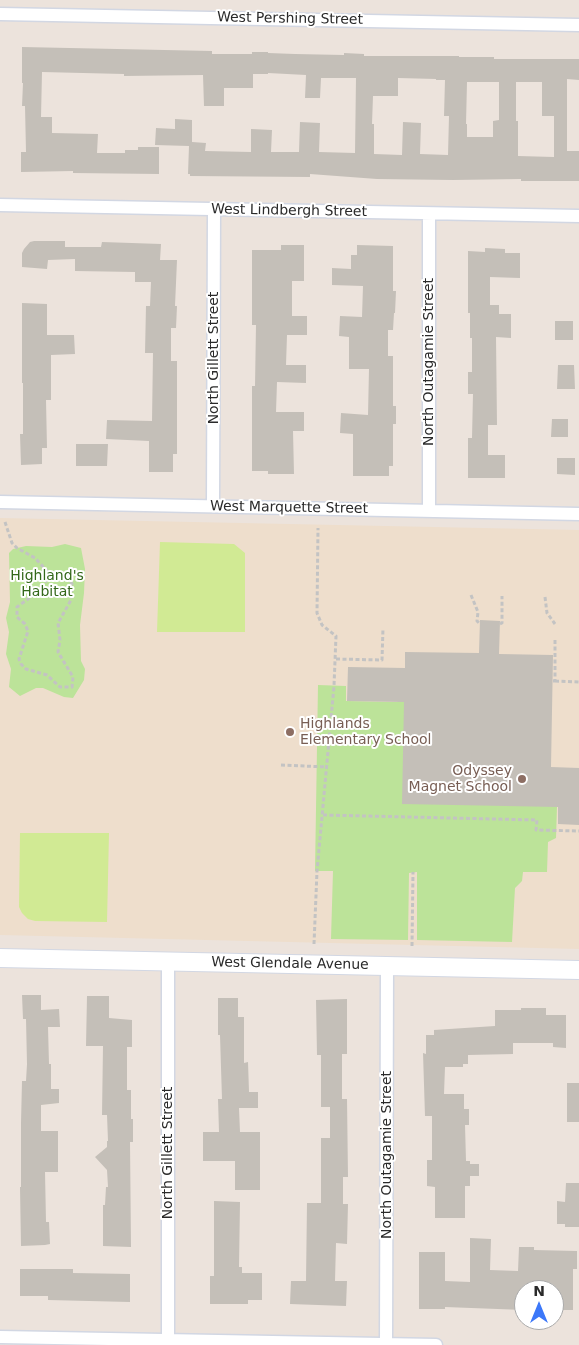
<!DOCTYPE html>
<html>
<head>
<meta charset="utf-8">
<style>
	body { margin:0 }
	#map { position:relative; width:579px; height:1345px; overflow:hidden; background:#ece3dc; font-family:"DejaVu Sans",sans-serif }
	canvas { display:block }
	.north { position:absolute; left:514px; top:1280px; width:50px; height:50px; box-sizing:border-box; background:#fff; border:1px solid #aaa; border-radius:50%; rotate:0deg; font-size:14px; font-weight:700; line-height:20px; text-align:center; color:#2a2a2a }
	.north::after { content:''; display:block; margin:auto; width:18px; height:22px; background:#3c78f9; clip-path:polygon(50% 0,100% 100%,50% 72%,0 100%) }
</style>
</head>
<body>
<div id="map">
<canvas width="579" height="1345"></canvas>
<div class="north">N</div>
</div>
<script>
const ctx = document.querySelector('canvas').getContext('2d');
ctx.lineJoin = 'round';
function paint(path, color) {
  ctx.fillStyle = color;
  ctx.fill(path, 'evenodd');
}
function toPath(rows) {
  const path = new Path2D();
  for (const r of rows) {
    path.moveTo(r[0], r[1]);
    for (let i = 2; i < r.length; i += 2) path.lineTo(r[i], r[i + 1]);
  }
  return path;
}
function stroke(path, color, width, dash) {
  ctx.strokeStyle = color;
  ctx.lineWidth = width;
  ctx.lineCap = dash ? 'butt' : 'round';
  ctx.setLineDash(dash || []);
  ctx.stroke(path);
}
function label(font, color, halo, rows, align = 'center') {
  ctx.font = font + ' "DejaVu Sans",sans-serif';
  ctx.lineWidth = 4;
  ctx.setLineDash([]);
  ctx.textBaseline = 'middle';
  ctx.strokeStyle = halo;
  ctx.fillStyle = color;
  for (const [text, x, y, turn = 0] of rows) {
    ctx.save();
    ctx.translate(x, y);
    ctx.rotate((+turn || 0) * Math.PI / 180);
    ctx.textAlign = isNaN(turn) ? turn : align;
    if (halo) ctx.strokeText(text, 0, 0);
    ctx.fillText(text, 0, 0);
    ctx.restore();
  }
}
paint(toPath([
	[0,518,579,530,579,949,0,935]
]), '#eedecc');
paint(toPath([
	[65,544,81,548,85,569,84,593,80,625,81,661,85,669,84,680,73,698,64,697,43,688,36,688,20,696,9,687,11,669,6,654,9,632,6,618,10,602,9,553,13,549,26,546,52,547],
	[318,685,346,686,346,701,397,702,404,697,557,807,556,838,548,842,547,872,523,872,522,881,515,888,512,942,417,940,417,872,409,873,408,940,331,939,333,871,315,871]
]), '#bce399');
paint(toPath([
	[160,542,234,544,245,553,245,632,157,632],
	[20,833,109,833,107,922,35,921,28,919,22,913,19,907]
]), '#d1ea94');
paint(toPath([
	[22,47,212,51,212,54,252,54,252,52,268,52,268,53,295,54,344,55,344,53,364,54,364,56,459,56,459,57,494,57,494,59,579,59,579,80,567,79,567,151,579,151,579,181,521,181,521,179,453,180,377,179,310,174,310,177,190,176,190,174,188,174,189,146,155,145,156,128,175,129,175,119,192,120,192,142,206,143,205,151,251,152,251,129,272,130,271,152,299,152,300,122,320,123,319,152,355,153,356,78,321,78,320,98,305,98,306,75,268,73,268,74,253,74,253,88,224,88,224,106,204,106,203,75,124,76,124,74,42,72,41,117,52,117,52,133,98,134,97,153,125,153,125,150,138,150,138,147,159,147,159,174,73,173,73,171,21,172,21,152,26,152,25,106,22,106,23,83,22,83],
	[398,78,436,79,436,80,445,80,444,116,449,116,448,155,420,154,421,123,403,122,402,155,374,154,374,124,372,124,373,96,398,96],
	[467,82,499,82,499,120,493,121,493,137,467,137,467,124,466,124],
	[516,82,542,82,542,116,554,116,554,157,518,156,518,121,516,121],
	[34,241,65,241,65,247,101,247,102,242,161,244,160,260,177,260,175,306,177,306,176,328,171,328,171,361,177,361,177,454,173,454,173,472,149,472,149,441,106,439,107,420,152,421,153,353,145,353,146,306,150,306,151,282,135,282,135,272,75,271,75,259,48,260,47,269,22,267,22,253,24,249,30,242],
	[281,245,304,245,304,281,292,281,292,316,307,316,307,335,287,335,286,365,306,365,306,383,277,382,276,412,304,412,304,431,293,431,294,474,268,474,268,471,252,471,252,386,255,386,256,325,252,325,252,250,281,250],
	[357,245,393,246,393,291,396,291,395,313,394,313,393,330,388,330,388,356,393,356,393,406,396,406,396,424,393,424,393,466,389,466,389,476,353,476,353,434,340,433,341,413,368,415,369,369,349,369,349,337,339,336,340,316,362,317,363,286,332,285,332,268,351,269,351,255,357,255],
	[485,248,505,249,505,253,520,253,520,278,490,277,490,305,499,305,499,314,511,314,511,338,496,337,497,425,488,425,488,455,505,455,505,478,468,478,468,438,472,438,473,394,468,394,468,372,472,372,472,338,470,338,470,313,468,313,468,251,485,252],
	[22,303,47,304,47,335,74,335,75,354,51,355,51,400,46,400,47,448,42,448,42,464,21,465,20,434,23,434,23,383,22,383],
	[555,321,573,321,573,340,555,340],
	[558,365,574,365,575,389,557,389],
	[552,419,568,419,568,437,551,437],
	[76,444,108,444,107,466,76,466],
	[557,458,575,458,575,475,557,474],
	[480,620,500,621,499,654,553,655,551,767,579,768,579,825,558,824,558,807,402,804,404,702,347,701,348,667,405,668,405,652,479,653],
	[22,995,41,995,41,1010,59,1009,60,1027,48,1027,49,1064,51,1064,51,1089,59,1089,59,1103,41,1105,41,1131,58,1131,58,1172,45,1172,46,1222,49,1222,50,1244,45,1245,21,1246,20,1187,21,1187,21,1123,22,1081,26,1081,27,1064,26,1019,23,1019],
	[87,996,109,996,109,1018,132,1020,132,1047,127,1047,127,1090,131,1090,131,1119,133,1119,133,1142,130,1142,131,1247,103,1246,103,1205,105,1205,106,1187,108,1187,107,1170,95,1157,107,1147,107,1141,108,1141,107,1115,102,1115,103,1046,86,1046],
	[218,998,238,998,238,1017,244,1017,244,1063,248,1062,249,1092,258,1092,258,1108,239,1108,240,1132,260,1132,260,1190,235,1190,235,1161,203,1161,203,1132,219,1132,218,1099,222,1099,220,1035,218,1035],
	[347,999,347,1054,342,1054,342,1099,347,1099,348,1177,343,1177,343,1204,348,1204,347,1244,336,1243,335,1281,347,1281,346,1306,290,1304,291,1281,306,1281,307,1203,321,1203,321,1138,330,1138,330,1107,321,1107,321,1055,317,1055,316,1000],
	[521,1008,546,1008,546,1015,566,1015,566,1048,553,1047,553,1043,513,1043,513,1054,468,1055,468,1064,463,1064,463,1067,445,1067,444,1094,464,1094,464,1109,469,1109,469,1125,465,1125,466,1161,470,1161,470,1164,479,1164,479,1176,470,1176,470,1186,465,1186,465,1218,435,1218,435,1187,427,1186,427,1160,432,1160,432,1116,425,1116,423,1053,426,1054,426,1035,434,1035,434,1030,495,1026,495,1010,521,1010],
	[567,1083,579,1083,579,1122,567,1122],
	[566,1183,579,1183,579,1227,565,1227,565,1224,557,1224,557,1201,565,1202],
	[214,1201,240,1202,239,1267,242,1267,242,1273,262,1273,262,1300,248,1300,248,1304,210,1304,210,1276,214,1276],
	[470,1238,491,1239,490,1270,518,1271,519,1247,534,1247,534,1250,577,1251,577,1269,573,1269,573,1310,554,1310,554,1290,524,1290,524,1310,445,1307,445,1309,419,1309,419,1252,445,1252,445,1281,470,1282],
	[20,1269,73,1269,73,1273,130,1274,130,1302,48,1300,48,1296,20,1296]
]), '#c4bfb8');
const street = toPath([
	[0,14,579,25],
	[0,205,579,216],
	[0,502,579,514],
	[213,506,214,209],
	[429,511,429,214],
	[168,961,168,1345],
	[0,1337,436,1345],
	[386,1345,387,965]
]);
const secondary = toPath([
	[0,958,579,970]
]);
stroke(street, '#d2d7e3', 15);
stroke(secondary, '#d2d7e3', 20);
stroke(toPath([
	[5,522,12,543,17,548,35,558,49,573],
	[49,573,61,573,67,575,72,584,71,600,58,623,60,640,58,652,73,677,72,687,60,687,47,675,26,669,21,664,19,659,28,631,25,624,17,617,17,607,39,591,46,581,49,573],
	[471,595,478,612,477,621,480,624],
	[545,597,547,613,555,624],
	[500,624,502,623,502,596],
	[336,659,382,660,383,628],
	[553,681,555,681,555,640],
	[555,681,579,682],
	[281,765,327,767],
	[323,815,537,820,536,830,579,831],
	[314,944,317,871,334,686,336,636,322,625,317,613,318,528],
	[412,946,413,872]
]), '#c3c3c3', 3, [4, 2.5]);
stroke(street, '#fff', 12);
stroke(secondary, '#fff', 18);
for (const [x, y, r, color] of [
	[290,732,5,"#8d6e63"],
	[522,779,5,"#8d6e63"]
]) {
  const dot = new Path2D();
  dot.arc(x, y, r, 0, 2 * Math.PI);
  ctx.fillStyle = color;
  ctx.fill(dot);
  stroke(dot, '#fff', 2);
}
label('14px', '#2a2a2a', '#fff', [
	["West Pershing Street",290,19,1],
	["West Lindbergh Street",289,211,1],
	["North Gillett Street",214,358,-90],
	["North Outagamie Street",429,362,-90],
	["West Marquette Street",289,508,1],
	["West Glendale Avenue",290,964,1],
	["North Gillett Street",168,1153,-90],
	["North Outagamie Street",387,1155,-90]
]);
label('14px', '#34681a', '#fff', [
	["Highland's",47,576],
	["Habitat",47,592]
]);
label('14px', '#785e54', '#fff', [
	["Highlands",300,724],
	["Elementary School",300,740],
	["Odyssey",512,771,"right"],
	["Magnet School",512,787,"right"]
], 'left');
</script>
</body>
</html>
